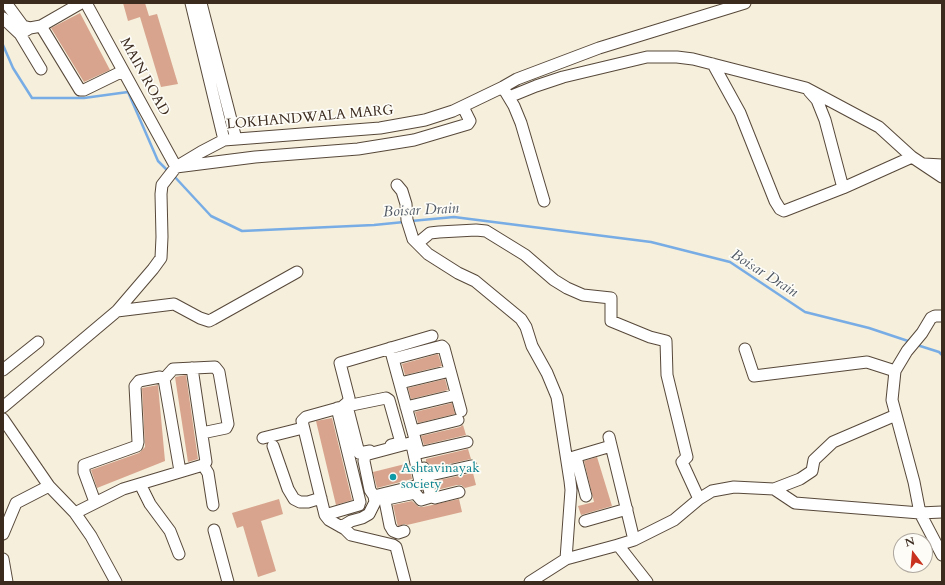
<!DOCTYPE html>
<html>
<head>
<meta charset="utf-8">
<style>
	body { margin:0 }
	#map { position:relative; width:945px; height:585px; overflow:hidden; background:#f5efdb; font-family:Cardo,serif }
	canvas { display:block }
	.frame { position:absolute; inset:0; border:4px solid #3b2a1e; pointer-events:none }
	.north { position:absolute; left:893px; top:533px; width:40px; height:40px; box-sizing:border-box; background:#fdfcf7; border:1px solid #afa8a0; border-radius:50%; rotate:344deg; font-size:11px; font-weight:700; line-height:16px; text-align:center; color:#3b2a1e }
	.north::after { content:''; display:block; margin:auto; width:14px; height:18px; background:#c8321e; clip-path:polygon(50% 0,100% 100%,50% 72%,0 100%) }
</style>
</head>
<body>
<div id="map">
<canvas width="945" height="585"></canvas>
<div class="frame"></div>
<div class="north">N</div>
</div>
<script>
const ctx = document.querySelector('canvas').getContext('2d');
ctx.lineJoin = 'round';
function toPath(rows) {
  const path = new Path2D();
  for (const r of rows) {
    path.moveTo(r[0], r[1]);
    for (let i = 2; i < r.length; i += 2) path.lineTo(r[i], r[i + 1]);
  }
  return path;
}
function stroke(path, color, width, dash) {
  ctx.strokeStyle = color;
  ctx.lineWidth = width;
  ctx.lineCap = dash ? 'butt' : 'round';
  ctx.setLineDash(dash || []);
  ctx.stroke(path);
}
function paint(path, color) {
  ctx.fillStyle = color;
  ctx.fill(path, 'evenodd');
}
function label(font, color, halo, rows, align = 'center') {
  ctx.font = font + ' Cardo,serif';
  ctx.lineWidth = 3.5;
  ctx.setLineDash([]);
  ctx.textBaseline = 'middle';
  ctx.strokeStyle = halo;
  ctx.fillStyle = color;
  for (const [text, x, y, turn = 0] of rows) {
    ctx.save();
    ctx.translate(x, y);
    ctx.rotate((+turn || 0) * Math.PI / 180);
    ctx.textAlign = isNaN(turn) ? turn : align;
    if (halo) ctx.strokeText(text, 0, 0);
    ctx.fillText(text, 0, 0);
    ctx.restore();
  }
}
stroke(toPath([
	[3,45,13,68,32,98,84,98,128,92,158,161,169,172],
	[173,175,211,216,242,231,374,225,404,222],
	[411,221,454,217,651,242,730,262,805,312,869,328,911,342],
	[917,345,939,352,942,355]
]), '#77ace5', 2.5);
paint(toPath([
	[123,3,145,3,149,16,157,14,178,84,161,87,140,17,128,21],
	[80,13,110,70,84,82,51,28],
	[438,354,442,366,405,375,402,364],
	[186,375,198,459,188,462,175,377],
	[445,379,448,390,411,399,408,388],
	[158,385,165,461,97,488,91,470,139,453,145,447,142,388],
	[452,403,455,414,418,423,415,412],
	[332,418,352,500,336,505,316,421],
	[463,425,466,435,424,445,421,436,460,427],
	[468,449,471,459,431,468,429,463,426,462,426,459],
	[597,457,612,506,581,515,578,506,594,502,584,461],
	[409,463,412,479,377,488,373,472],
	[473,473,476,485,465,488,461,485,457,485,437,490,434,481],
	[279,499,283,514,261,521,276,571,258,577,243,526,237,528,232,513],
	[459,499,462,512,407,525,405,524,398,526,397,523,393,505,412,501,419,507,423,507]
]), '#d8a48d');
const minor = toPath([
	[6,3,23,26,30,28,41,26,80,90,84,90,123,71],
	[86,3,176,167,255,157,358,149,414,140,468,124,470,121,463,107],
	[191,3,224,140],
	[201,3,236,139],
	[3,18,20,34],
	[41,26,81,3],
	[30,28,20,34,41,69],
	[713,64,740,113,775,201,780,209,784,211,843,188,912,157],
	[505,91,514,106,521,123,544,201],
	[809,91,817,100,825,120,843,188],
	[509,97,536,86,563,77,647,57,677,57,693,59,806,88,879,127,912,157,942,177],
	[924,164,942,165],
	[397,185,402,191,406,204,407,220,413,239,428,254,458,273,475,281,521,319,526,327,532,346,547,373,557,397,570,481,571,490,566,559],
	[418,243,430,233,439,232,476,230,486,231,525,255,554,280,567,288,583,295,611,298,611,321,650,337,666,341,667,375,687,457,682,462,699,499],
	[117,311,174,304,200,318,209,321,213,319,297,272],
	[942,316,935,316,931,318,922,333,907,351,895,371,892,400,914,482,920,513,942,555],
	[390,348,418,450],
	[745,349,754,376,867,362,895,371],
	[393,359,442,346,444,348,461,411],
	[3,370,38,342],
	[164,379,173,369,215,367,219,372,228,424,226,428,202,433],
	[400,383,450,371],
	[347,406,359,453,370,451],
	[3,407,117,311,153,269,161,258,162,237,161,194,162,185,176,167,201,152,224,140,380,128,425,120,453,111,503,87,517,79,599,48,745,3],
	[342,407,386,398,389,400,400,439,399,443,391,445],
	[406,407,456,395],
	[337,408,360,502],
	[3,419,49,486,75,513,91,536,116,582],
	[413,431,458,420],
	[609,437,634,540],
	[263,438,303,428],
	[273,446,288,489,294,499,300,502,308,502,321,498],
	[419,453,467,442],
	[576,457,586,496],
	[567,459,611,446],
	[203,465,208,473,213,505],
	[424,468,431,497,435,498,459,492],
	[426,476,471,466],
	[140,484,150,504,170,531,179,554],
	[774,489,800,479,812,471,814,460,833,442,896,415],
	[95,502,84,472,84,465,137,446,138,442,135,386,139,381,160,377,164,379,180,471],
	[75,513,123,489,203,465,206,462,192,368],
	[325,515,359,505],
	[585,521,627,509],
	[341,527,351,521,362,518,369,514,375,502,374,496,370,490,364,461,365,455,410,443,412,445,420,482,419,485,374,496],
	[214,530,228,582],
	[404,531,398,533,393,531,390,526,385,501,387,499,415,493,421,500,431,497],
	[3,534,16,503,49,486],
	[618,545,647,582],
	[3,559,7,582],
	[405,582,396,547,393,545,351,535,345,529,329,520,325,515,302,421,306,417,342,407,348,402,349,398,340,363,432,336],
	[530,582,566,559,618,545,634,540,674,520,699,499,712,491,734,487,774,489,795,503,920,513,942,512]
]);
stroke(minor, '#57483a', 13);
stroke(minor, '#fff', 11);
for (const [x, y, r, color] of [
	[393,477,4,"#0f9aa8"]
]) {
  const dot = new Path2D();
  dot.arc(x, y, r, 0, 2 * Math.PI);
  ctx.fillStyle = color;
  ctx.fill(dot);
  stroke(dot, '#fdfcf7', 1.5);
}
label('14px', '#3b2a1e', '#fdfcf7', [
	["MAIN ROAD",144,77,61],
	["LOKHANDWALA MARG",310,118,-5]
]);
label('14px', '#0d838f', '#fdfcf7', [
	["Ashtavinayak",401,469],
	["society",401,485]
], 'left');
label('italic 15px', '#505864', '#fdfcf7', [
	["Boisar Drain",421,211,-3],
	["Boisar Drain",764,274,32]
]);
</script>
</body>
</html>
